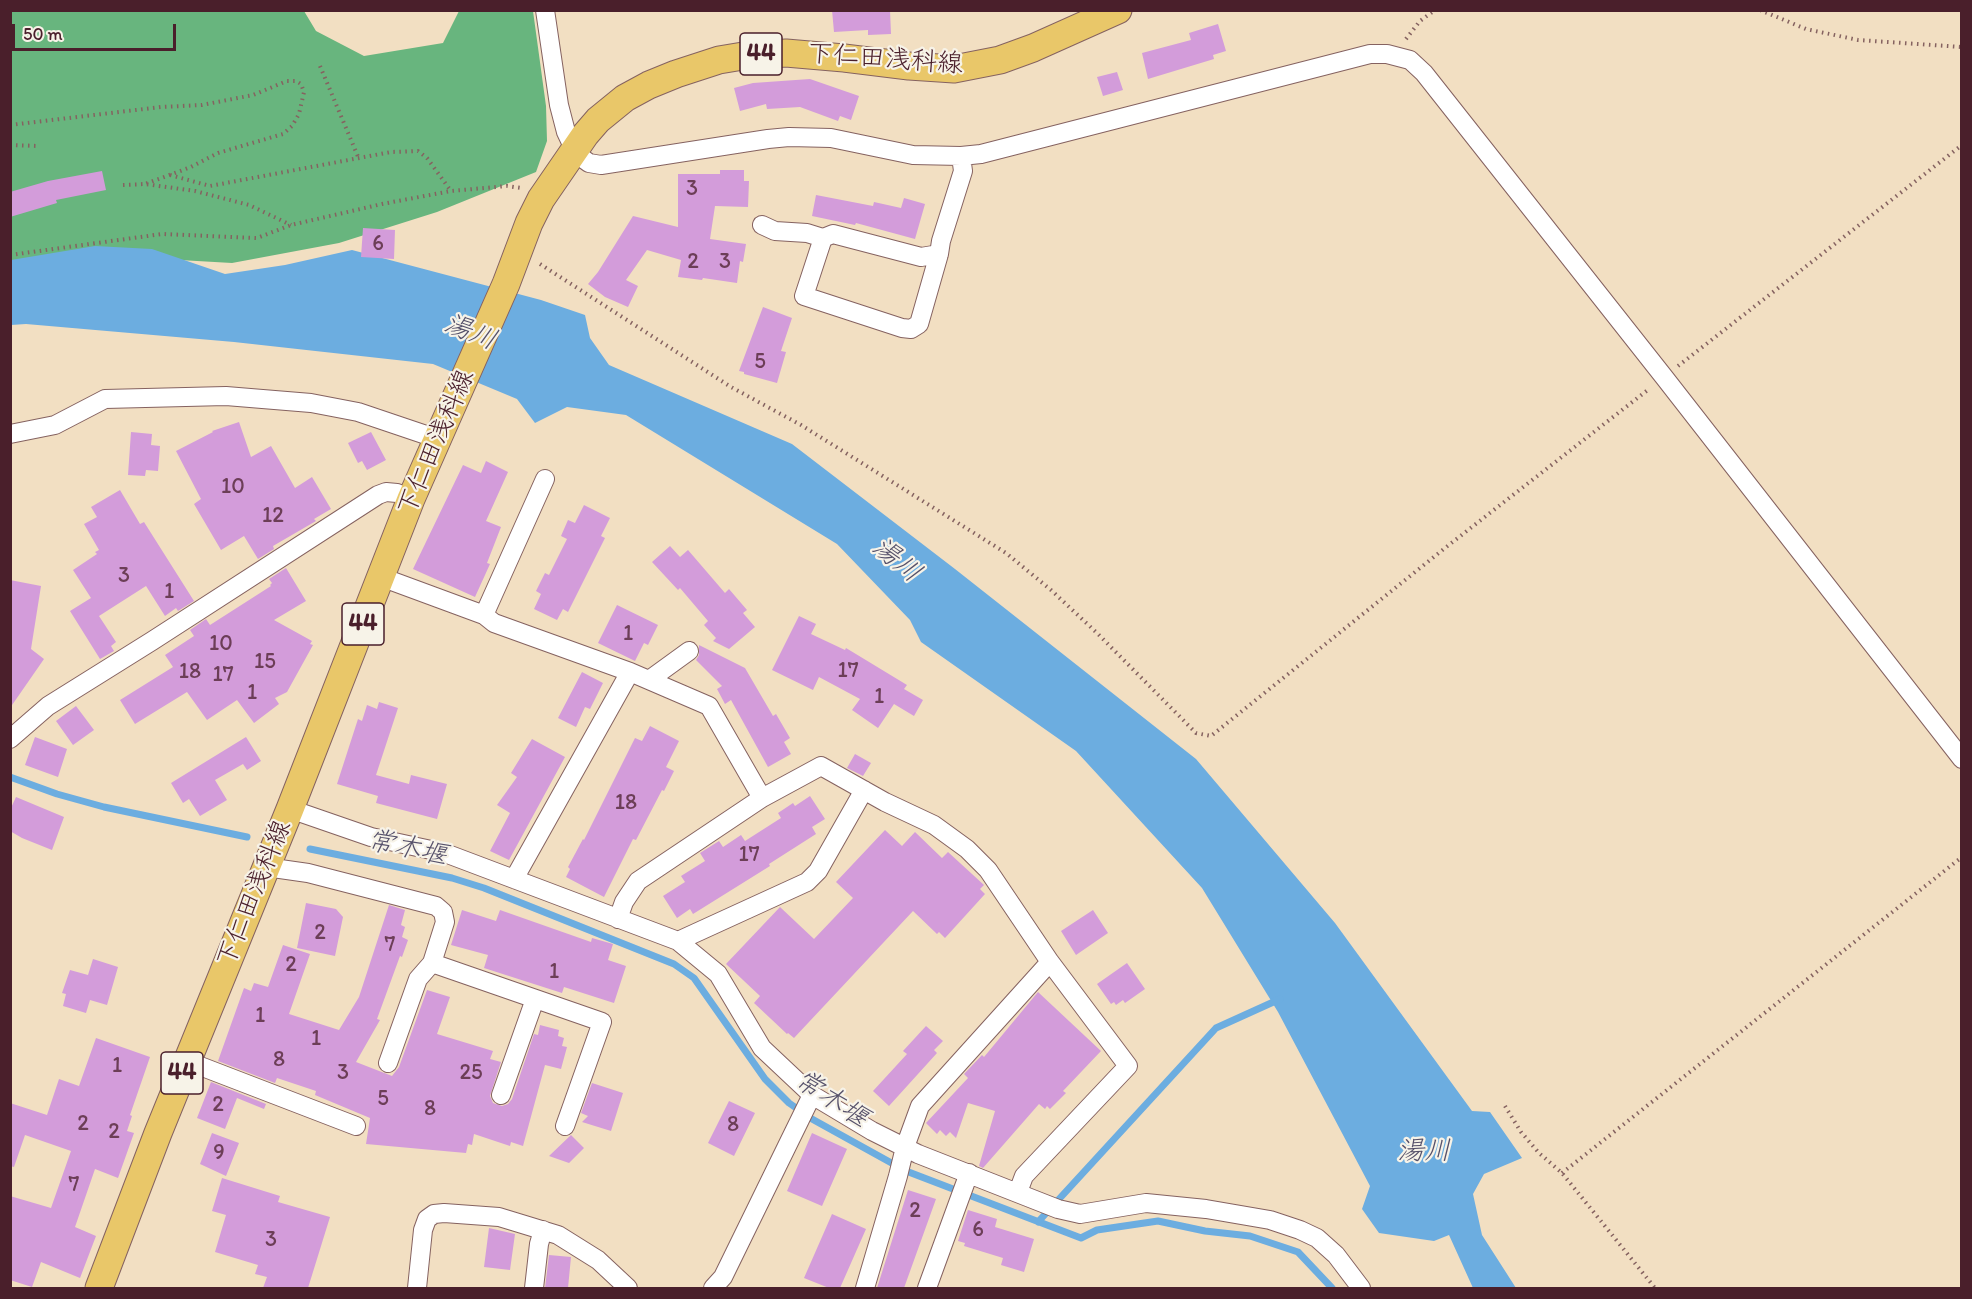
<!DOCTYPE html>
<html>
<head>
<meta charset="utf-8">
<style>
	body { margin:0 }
	#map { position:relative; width:1972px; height:1299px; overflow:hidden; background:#f2dfc2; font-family:Itim,sans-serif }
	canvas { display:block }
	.frame { position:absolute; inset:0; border:12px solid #4a1f2b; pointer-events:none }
	.scale { position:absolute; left:12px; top:24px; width:164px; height:27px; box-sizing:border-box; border:3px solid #4a1f2b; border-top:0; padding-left:8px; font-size:18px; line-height:21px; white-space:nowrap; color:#4a1f2b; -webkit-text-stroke:4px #f7f3e8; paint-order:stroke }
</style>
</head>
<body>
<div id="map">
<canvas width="1972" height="1299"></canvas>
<div class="frame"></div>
<div class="scale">50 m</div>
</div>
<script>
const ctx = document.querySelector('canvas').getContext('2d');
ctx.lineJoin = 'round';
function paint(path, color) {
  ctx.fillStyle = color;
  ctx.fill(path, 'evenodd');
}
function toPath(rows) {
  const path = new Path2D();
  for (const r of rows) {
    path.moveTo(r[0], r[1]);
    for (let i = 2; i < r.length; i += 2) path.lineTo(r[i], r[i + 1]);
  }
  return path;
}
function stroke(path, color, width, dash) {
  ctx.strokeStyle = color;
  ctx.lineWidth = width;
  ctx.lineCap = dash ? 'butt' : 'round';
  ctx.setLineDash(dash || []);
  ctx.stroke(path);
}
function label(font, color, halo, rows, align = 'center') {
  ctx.font = font + ' Itim,"Klee One",sans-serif';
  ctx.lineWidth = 4.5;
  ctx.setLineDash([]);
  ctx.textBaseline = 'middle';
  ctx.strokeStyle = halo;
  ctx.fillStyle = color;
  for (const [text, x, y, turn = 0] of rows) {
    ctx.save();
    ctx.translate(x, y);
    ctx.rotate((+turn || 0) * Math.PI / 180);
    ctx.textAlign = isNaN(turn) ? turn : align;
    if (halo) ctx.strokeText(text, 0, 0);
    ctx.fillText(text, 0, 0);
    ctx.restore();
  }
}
paint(toPath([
	[11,11,304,11,316,31,364,56,443,43,459,11,533,11,546,106,547,141,536,172,437,212,339,243,232,263,92,255,11,268]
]), '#68b57e');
paint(toPath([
	[95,246,152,249,225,274,285,265,352,250,541,300,585,315,590,338,609,365,792,444,955,569,1196,759,1335,923,1472,1111,1490,1112,1522,1158,1484,1174,1473,1194,1482,1235,1516,1288,1473,1288,1449,1235,1434,1241,1379,1233,1362,1209,1370,1186,1278,1012,1202,888,1076,751,921,642,910,620,837,544,626,415,567,407,535,423,517,399,433,364,234,342,26,324,11,325,11,260]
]), '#6cade0');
stroke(toPath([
	[10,777,57,794,104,807,247,837],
	[310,849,452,878,484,888,674,964,694,978,765,1079,789,1103,812,1119,906,1171,1081,1238,1097,1230,1158,1221,1205,1231,1250,1236,1298,1252,1332,1288],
	[1038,1222,1216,1028,1280,999]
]), '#6cade0', 7);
paint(toPath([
	[832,10,890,10,891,34,868,35,868,30,834,32],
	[1218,24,1226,51,1213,55,1214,59,1148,79,1142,53,1191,40,1189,33],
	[1117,72,1123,90,1103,96,1097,77],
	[810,79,859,96,851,120,840,116,838,121,800,107,767,109,766,104,740,111,734,88,753,83],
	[720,170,744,170,744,181,749,181,748,207,715,206,710,239,746,244,743,262,740,261,737,283,703,278,702,280,678,277,681,260,647,250,626,280,638,286,628,307,605,297,588,284,598,272,633,216,678,227,678,174,720,174],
	[102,171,106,190,56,200,57,203,10,217,10,192,48,181],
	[816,195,873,206,874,202,901,208,904,198,925,204,915,239,856,223,855,225,812,216],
	[363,228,395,230,394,259,361,257],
	[763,307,792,318,781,351,786,352,777,383,744,374,744,372,739,371],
	[239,422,251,457,271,446,295,488,312,477,331,509,314,519,316,521,273,546,274,549,258,559,244,536,221,550,194,504,201,499,176,451,213,432,212,431],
	[131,432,152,434,151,445,160,446,158,471,146,470,145,476,128,475],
	[371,432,386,460,367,470,362,461,358,463,348,443],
	[486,461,508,472,486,521,501,527,487,563,490,564,475,597,413,569,463,465,481,473],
	[120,490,140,524,144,522,194,601,178,611,176,608,165,616,146,586,99,616,116,642,111,646,114,651,100,659,70,611,91,598,73,570,97,554,95,552,99,550,84,524,97,517,91,507],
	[584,505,610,518,601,536,605,538,568,612,563,609,557,620,534,609,541,594,536,591,545,573,549,575,567,539,561,536,568,520,575,523],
	[670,546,680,557,688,550,725,593,729,589,747,610,743,613,755,627,729,649,713,641,716,638,704,625,708,621,680,588,678,590,652,562],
	[286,568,306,601,274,620,312,641,310,644,313,645,287,692,275,698,279,704,254,723,237,700,207,720,187,692,135,724,120,700,173,667,165,655,194,636,190,630,206,619,210,625,271,586,270,585,272,583,269,579],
	[10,580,41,586,31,649,44,659,10,708],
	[617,605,658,625,648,645,644,643,635,661,598,643],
	[799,616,816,624,811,634,845,650,846,648,907,685,904,689,923,700,914,716,894,704,878,728,852,710,860,699,819,677,813,690,772,670],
	[699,645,745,668,773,716,776,714,790,738,784,742,791,754,768,767,731,700,725,704,717,689,722,686,696,660,699,655],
	[582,672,603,683,590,709,585,707,576,727,558,718],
	[379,702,398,708,376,775,409,784,411,775,447,784,437,819,376,803,378,796,337,784,358,719,362,721,367,705,377,709],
	[76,706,94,730,73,745,56,721],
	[650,726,679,741,666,767,674,771,664,791,662,790,636,840,633,839,604,897,566,877,570,869,568,867,583,839,584,840,635,738,642,741],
	[35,737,67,749,58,777,25,765],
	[246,737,261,761,247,770,243,764,215,780,227,800,200,816,189,799,183,803,171,783],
	[532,739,565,757,509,860,490,851,510,813,497,805,517,777,511,773],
	[855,754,871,763,863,776,847,768],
	[810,796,825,819,812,827,816,834,769,864,770,866,693,914,690,909,677,918,663,896,685,882,681,876,705,861,700,853,719,841,723,847,741,835,745,841,781,818,778,813,793,803,795,806],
	[16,797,64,817,52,850,22,838,10,831,10,810],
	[885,830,902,846,915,832,942,858,948,852,984,885,980,889,985,894,945,938,939,932,937,934,913,911,794,1038,788,1033,787,1034,754,1003,760,996,726,964,780,907,814,939,853,898,836,882],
	[306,903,336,909,343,917,335,956,297,948],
	[389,905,405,910,401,925,405,927,402,937,408,940,402,957,400,956,377,1019,380,1020,356,1062,392,1076,399,1067,427,990,450,997,437,1034,493,1051,490,1059,501,1062,490,1096,493,1103,502,1106,508,1104,512,1099,534,1034,538,1035,540,1025,559,1030,558,1036,564,1038,562,1046,567,1047,561,1069,545,1065,523,1146,511,1142,510,1146,474,1134,472,1145,468,1144,466,1153,366,1144,370,1118,315,1095,316,1091,277,1078,275,1083,218,1061,244,988,251,991,254,983,268,987,283,945,310,954,289,1014,339,1030,359,997],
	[462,910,496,921,500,910,591,942,592,938,613,944,608,960,626,966,614,1003,564,987,562,993,484,968,488,955,451,945],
	[1093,910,1108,933,1076,955,1061,931],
	[93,959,118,967,107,1005,90,1000,86,1013,63,1006,66,994,62,993,70,970,88,975],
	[1127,963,1145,989,1125,1003,1123,1000,1116,1005,1114,1002,1111,1004,1097,984],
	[1038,992,1101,1051,1063,1091,1066,1093,1050,1109,1047,1106,1045,1109,1039,1104,983,1168,979,1166,995,1111,968,1103,956,1138,950,1132,946,1136,940,1130,937,1134,926,1123,968,1078,964,1074,982,1055,984,1057],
	[926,1026,943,1041,934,1050,937,1053,889,1106,873,1091,907,1054,903,1051],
	[96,1038,150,1057,130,1115,132,1116,127,1131,134,1133,118,1178,95,1169,75,1227,96,1236,80,1278,41,1262,32,1287,10,1280,10,1196,51,1208,71,1151,25,1135,14,1167,10,1166,10,1103,47,1115,59,1079,79,1086],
	[211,1082,266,1104,264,1109,237,1098,225,1129,197,1118],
	[592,1083,623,1093,611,1131,582,1122,588,1116,581,1113],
	[729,1101,755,1113,734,1156,708,1143],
	[212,1133,239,1143,226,1176,200,1164],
	[812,1133,847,1149,822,1206,787,1191],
	[571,1135,584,1148,569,1163,549,1156],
	[222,1178,280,1196,278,1202,330,1217,308,1288,263,1288,267,1277,255,1274,258,1265,215,1252,226,1215,212,1211],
	[908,1190,936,1199,904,1288,877,1288],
	[968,1210,997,1219,995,1227,1034,1239,1024,1272,1001,1265,1003,1258,964,1246,965,1243,958,1241],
	[832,1214,866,1229,840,1288,829,1288,804,1278],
	[489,1228,515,1234,510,1270,484,1267],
	[549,1255,571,1257,568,1288,545,1288]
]), '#d39cda');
const street = toPath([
	[545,10,559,105,566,132,574,149,582,158,589,163,601,165,768,139,789,137,831,138,913,155,961,156,981,154,1370,54,1387,54,1410,60,1424,73,1664,377,1962,759],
	[762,225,775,231,807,233,823,238,833,234,921,257,939,254],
	[823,238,804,296,902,328,911,329,919,324,939,254,941,241,963,171,961,156],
	[10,434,55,425,105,399,226,396,311,403,358,412,438,439],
	[381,577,484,615,494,623,630,672,709,706,762,798],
	[484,615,545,479],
	[649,680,689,651],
	[10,739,48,706,152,641,378,495,386,492,397,493,411,499],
	[290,809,371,837,445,853,678,941,718,974,762,1048,812,1095,872,1131,918,1154,1058,1209,1080,1214,1146,1203,1206,1209,1270,1220,1300,1230,1317,1238,1336,1255,1361,1288],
	[266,867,308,873,436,906,443,912,445,922,432,963,602,1022,565,1126],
	[514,879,630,672],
	[618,919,624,902,638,881,762,798,821,766,885,802,934,825,967,849,988,870,1050,962,1128,1066,1024,1176,1018,1192],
	[678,941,807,882,818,871,864,790],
	[187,1061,356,1126],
	[388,1063,418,979,432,963],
	[501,1095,535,999],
	[417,1288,423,1230,427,1219,434,1214,444,1213,499,1217,558,1235,598,1260,628,1288],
	[534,1288,539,1244,543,1230],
	[713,1288,723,1277,812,1095],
	[865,1288,898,1176,905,1147,920,1106,1050,962],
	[927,1288,969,1173]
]);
const primary = toPath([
	[99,1288,158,1133,290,809,411,499,506,284,529,223,541,199,585,135,598,120,625,98,649,85,676,74,719,60,743,56,786,53,844,58,909,66,954,69,1000,60,1033,48,1118,10]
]);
stroke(street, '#856260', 20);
stroke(primary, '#856260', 29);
stroke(toPath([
	[1760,10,1806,29,1858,40,1962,47],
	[1406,39,1420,21,1435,10],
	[320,66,359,159],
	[10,125,161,107,202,105,253,95,287,81,296,81,301,84,304,92,299,114,292,126,283,134,218,153,191,167,145,184],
	[10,145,39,146],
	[170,175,210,186,391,152,418,151,427,158,451,191],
	[123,185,145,184,195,191,249,205,291,225],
	[10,255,162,234,257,238,291,225,382,204,451,191,507,186,521,188],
	[540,264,731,387,801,425,1006,553,1051,590,1097,633,1196,733,1211,736,1445,548,1649,389],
	[1678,366,1962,145],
	[1505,1106,1521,1132,1539,1153,1562,1173,1655,1288],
	[1562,1173,1962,857]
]), '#856260', 4, [1.5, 4.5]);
stroke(street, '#fff', 18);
stroke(primary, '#e9c769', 27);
label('22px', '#6c3e57', null, [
	["3",692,189],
	["6",378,244],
	["2",693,262],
	["3",725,262],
	["5",760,362],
	["10",233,487],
	["12",273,516],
	["3",124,576],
	["1",169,592],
	["1",628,634],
	["10",221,644],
	["15",265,662],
	["17",848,671],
	["18",190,672],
	["17",223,675],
	["1",252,693],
	["1",879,697],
	["18",626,803],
	["17",749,855],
	["2",320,933],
	["7",390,945],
	["2",291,965],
	["1",554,972],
	["1",260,1016],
	["1",316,1039],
	["8",279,1060],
	["1",117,1066],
	["3",343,1073],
	["25",471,1073],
	["5",383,1099],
	["2",218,1105],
	["8",430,1109],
	["2",83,1124],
	["8",733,1125],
	["2",114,1132],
	["9",219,1153],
	["7",74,1185],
	["2",915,1211],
	["6",978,1230],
	["3",271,1240]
]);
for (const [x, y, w] of [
	[761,54,42],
	[363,624,42],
	[182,1073,42]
]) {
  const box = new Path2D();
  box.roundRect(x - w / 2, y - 21, w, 42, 4.5);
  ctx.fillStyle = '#f7f3e8';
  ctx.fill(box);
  stroke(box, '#4a1f2b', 1.5);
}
label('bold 24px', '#4a1f2b', null, [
	["44",761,54],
	["44",363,624],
	["44",182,1073]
]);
label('26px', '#4a1f2b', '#f7f3e8', [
	["下仁田浅科線",885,60,4],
	["下仁田浅科線",437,443,-67],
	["下仁田浅科線",255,894,-68]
]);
label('italic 27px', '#56516a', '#f7f3e8', [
	["湯川",470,333,22],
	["湯川",896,561,39],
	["常木堰",407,849,12],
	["常木堰",831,1100,33],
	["湯川",1424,1152]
]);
</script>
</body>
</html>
